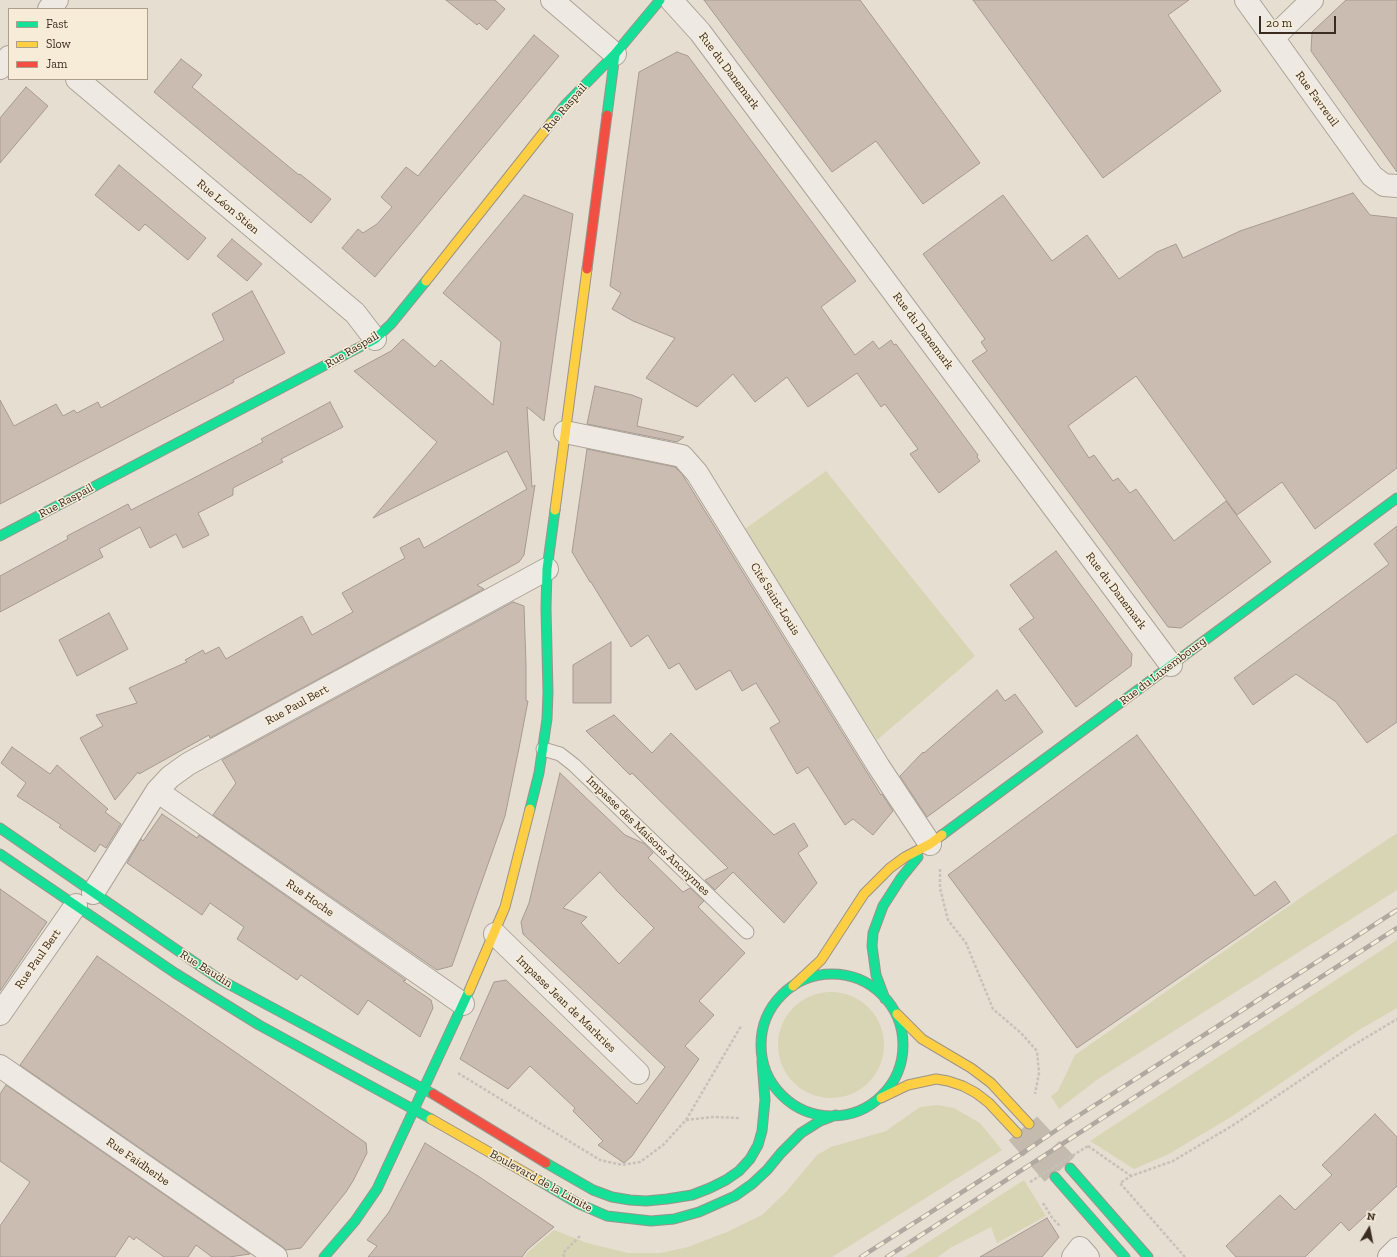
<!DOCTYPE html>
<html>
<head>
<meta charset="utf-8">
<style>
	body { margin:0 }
	#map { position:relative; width:1397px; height:1257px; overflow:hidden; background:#e6ded1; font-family:"Zilla Slab",serif }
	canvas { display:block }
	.legend { position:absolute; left:8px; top:8px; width:140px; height:72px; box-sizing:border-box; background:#f6ecd8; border:1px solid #ac9f8e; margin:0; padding:5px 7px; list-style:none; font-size:12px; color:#3c2c20 }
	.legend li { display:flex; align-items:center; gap:8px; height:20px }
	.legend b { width:20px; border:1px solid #ac9f8e }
	.north { position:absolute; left:1349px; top:1209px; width:40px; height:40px; -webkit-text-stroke:3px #f6ecd8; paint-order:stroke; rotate:10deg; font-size:11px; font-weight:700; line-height:16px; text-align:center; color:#3c2c20 }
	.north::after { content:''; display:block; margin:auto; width:14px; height:18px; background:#3c2c20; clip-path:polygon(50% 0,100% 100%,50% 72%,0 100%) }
	.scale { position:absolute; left:1259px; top:16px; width:77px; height:18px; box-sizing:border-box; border:2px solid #3c2c20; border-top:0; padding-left:5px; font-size:12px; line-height:14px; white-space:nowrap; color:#3c2c20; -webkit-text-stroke:3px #f6ecd8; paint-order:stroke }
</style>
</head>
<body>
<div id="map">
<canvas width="1397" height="1257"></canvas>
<ul class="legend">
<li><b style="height:5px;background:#16e098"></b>Fast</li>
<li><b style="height:5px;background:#ffcf43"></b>Slow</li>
<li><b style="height:5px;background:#f24e42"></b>Jam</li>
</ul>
<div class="north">N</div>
<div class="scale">20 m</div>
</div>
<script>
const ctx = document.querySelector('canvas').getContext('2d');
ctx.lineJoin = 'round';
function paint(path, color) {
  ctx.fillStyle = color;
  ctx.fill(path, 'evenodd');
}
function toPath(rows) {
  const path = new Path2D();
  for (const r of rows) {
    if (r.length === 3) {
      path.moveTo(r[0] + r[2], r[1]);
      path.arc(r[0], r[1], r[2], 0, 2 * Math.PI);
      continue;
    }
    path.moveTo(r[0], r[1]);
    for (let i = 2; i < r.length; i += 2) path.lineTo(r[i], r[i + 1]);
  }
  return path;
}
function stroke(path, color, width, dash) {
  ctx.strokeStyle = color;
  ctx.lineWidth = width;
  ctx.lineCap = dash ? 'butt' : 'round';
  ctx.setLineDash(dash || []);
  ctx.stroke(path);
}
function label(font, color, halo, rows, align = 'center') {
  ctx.font = font + ' "Zilla Slab",serif';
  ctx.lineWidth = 3;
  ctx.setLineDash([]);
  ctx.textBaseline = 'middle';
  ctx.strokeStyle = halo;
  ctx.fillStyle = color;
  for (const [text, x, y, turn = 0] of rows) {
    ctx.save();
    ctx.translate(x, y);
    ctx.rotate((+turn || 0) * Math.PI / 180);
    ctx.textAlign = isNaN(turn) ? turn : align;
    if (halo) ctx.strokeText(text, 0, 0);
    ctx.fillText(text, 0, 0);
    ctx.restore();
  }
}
paint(toPath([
	[826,471,975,656,877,740,742,531],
	[1397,833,1397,890,1098,1079,1059,1109,1051,1096,1058,1091,1075,1055,1309,892],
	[1397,940,1397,1008,1359,1030,1231,1117,1167,1155,1134,1169,1090,1141],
	[831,1045,53],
	[938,1105,954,1108,980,1123,1002,1150,832,1257,524,1257,528,1252,554,1230,587,1243,628,1253,661,1253,688,1247,727,1232,762,1215,786,1192,817,1155,831,1147,886,1131,920,1107],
	[1024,1180,1046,1216,997,1243,991,1227,950,1248,938,1257,905,1257]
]), '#d7d5b3');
const building = toPath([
	[446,0,495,0,505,9,487,30,479,23,477,25,446,0],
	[704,0,860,0,980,163,923,204,876,141,832,172,704,0],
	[973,0,1189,0,1168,15,1221,91,1103,178,973,0],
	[1346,0,1397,0,1397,172,1311,51,1312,32,1346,0],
	[534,35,559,56,375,277,342,248,358,229,363,233,377,224,392,207,381,197,406,167,418,176,534,35],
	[677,52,688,56,856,281,821,307,855,355,873,341,879,349,891,340,894,345,896,344,978,455,977,457,980,461,939,493,910,454,918,449,885,404,881,407,857,373,808,407,787,377,755,402,733,374,697,407,646,378,675,338,633,321,612,309,621,293,610,286,639,72,677,52],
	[181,59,202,75,192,87,299,175,300,174,331,199,311,223,154,92,181,59],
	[26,87,48,106,0,163,0,118,26,87],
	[119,165,206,238,188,260,145,224,139,231,95,195,119,165],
	[1353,193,1370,215,1397,218,1397,468,1315,529,1282,482,1237,515,1136,376,1068,426,1089,458,1094,455,1113,481,1118,478,1130,493,1136,489,1174,541,1226,501,1271,562,1181,628,1168,627,972,361,987,351,981,342,985,339,923,254,1003,195,1052,261,1087,235,1119,279,1157,252,1176,244,1183,258,1240,231,1353,193],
	[524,195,573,214,544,421,527,407,532,487,535,485,524,555,519,562,477,585,484,589,210,738,209,735,139,774,138,772,115,800,80,738,103,726,96,715,137,703,129,688,187,662,185,660,203,650,205,654,219,647,226,659,302,616,312,635,353,612,342,593,405,558,400,548,419,538,424,548,527,489,507,451,373,518,437,442,354,371,391,351,403,339,435,367,441,360,493,405,501,342,443,293,524,195],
	[232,239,262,264,247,281,217,256,232,239],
	[252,291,285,353,233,380,234,382,0,504,0,400,14,426,56,404,63,416,74,410,77,413,98,402,101,408,224,340,212,314,252,291],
	[595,386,632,395,642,399,637,426,684,437,677,442,587,424,595,386],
	[330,402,343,427,281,459,283,462,233,488,233,495,198,513,209,535,183,548,176,534,150,548,140,527,99,549,103,557,0,612,0,576,68,539,67,536,128,504,131,510,188,481,263,442,261,439,330,402],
	[587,449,675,467,682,474,881,795,882,794,893,811,873,835,853,819,845,825,808,767,797,774,770,728,780,722,756,683,742,691,730,670,696,690,679,663,669,669,648,635,631,647,591,582,590,582,572,552,587,449],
	[1397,526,1397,722,1367,743,1336,702,1296,674,1253,705,1234,678,1389,564,1374,544,1397,526],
	[1056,551,1132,654,1131,666,1076,707,1019,629,1034,618,1010,585,1056,551],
	[513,602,524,606,526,665,526,701,528,701,519,748,505,816,452,966,437,970,213,815,236,783,222,760,513,602],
	[109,613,128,649,77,676,59,640,109,613],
	[611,642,611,703,573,703,573,665,611,642],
	[997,690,1005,701,1015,694,1043,732,927,817,900,776,923,752,924,753,997,690],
	[614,715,652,753,671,733,774,835,794,823,808,846,798,853,817,883,784,923,733,872,715,890,705,880,728,868,632,773,630,775,586,731,614,715],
	[1137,735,1255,896,1275,881,1290,902,1077,1048,948,875,1137,735],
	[12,747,50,774,57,765,108,809,105,812,121,824,106,848,100,844,95,852,59,827,61,825,17,796,26,783,1,763,12,747],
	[560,773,625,835,645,844,653,853,648,858,683,892,690,888,704,901,698,907,745,953,699,1001,714,1015,685,1046,699,1059,632,1156,624,1163,598,1145,603,1141,573,1111,575,1108,530,1066,508,1089,460,1059,494,982,506,980,637,1104,665,1067,523,934,521,922,529,903,560,773],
	[600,872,617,891,654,928,619,964,581,923,587,917,563,908,600,872],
	[162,814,197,838,199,835,406,980,403,981,431,1000,433,1008,420,1037,368,1000,358,1015,301,975,297,980,237,939,244,927,210,903,202,915,127,863,141,839,143,841,162,814],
	[0,889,47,922,0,991,0,889],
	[97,956,366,1143,367,1153,353,1181,346,1192,301,1248,286,1250,283,1247,20,1065,97,956],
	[6,1085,250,1254,229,1257,212,1257,196,1245,188,1257,164,1257,136,1237,134,1240,129,1236,115,1257,0,1257,0,1226,30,1182,0,1161,0,1094,6,1085],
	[1375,1114,1397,1137,1397,1186,1349,1231,1341,1222,1305,1257,1236,1257,1226,1246,1280,1195,1295,1210,1332,1175,1322,1165,1375,1114],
	[425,1143,478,1176,554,1227,527,1250,522,1257,368,1257,377,1246,367,1240,389,1212,425,1143],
	[1047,1218,1059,1237,1042,1257,980,1257,1047,1218]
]);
paint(building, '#cabcb1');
stroke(building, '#a79a90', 1);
stroke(toPath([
	[1029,1124,1070,1168],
	[1017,1133,1055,1177]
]), '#c4baae', 22, [22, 11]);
const lane = toPath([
	[543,749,560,754,574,765,747,932]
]);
const street = toPath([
	[552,0,615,54],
	[671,0,700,32,1171,665],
	[1246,0,1372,176,1384,185,1397,186],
	[49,9,57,0],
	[1273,38,1312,0],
	[0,68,9,57],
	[77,79,355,313,375,339],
	[565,432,682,456,697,473,879,767,930,844],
	[157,791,463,1004],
	[93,893,157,791,170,777,188,764,547,569],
	[495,934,638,1073],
	[0,1014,76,905],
	[0,1066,276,1257],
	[1073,1257,1080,1248,1088,1257],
	[1389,1257,1397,1249]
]);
const fast = toPath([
	[607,115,615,54],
	[551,123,566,104,615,54,660,0],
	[0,536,375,339,391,324,426,281],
	[530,809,539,773,547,719,548,692,546,608,547,569,555,510],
	[0,828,219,979,433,1094],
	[942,835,1397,498],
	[0,854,175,973,259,1025,431,1119],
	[832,1045,71],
	[885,999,876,975,872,946,873,933,883,906,901,878,918,857],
	[546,1163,593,1190,612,1197,630,1200,646,1201,667,1199,692,1195,710,1188,726,1180,739,1171,750,1159,758,1145,762,1131,765,1100,762,1061],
	[1070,1168,1148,1257],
	[1055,1177,1125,1257],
	[538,1180,577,1203,607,1216,651,1221,674,1219,699,1212,735,1196,752,1184,767,1170,781,1153,801,1133,820,1121,836,1115],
	[324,1257,355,1221,377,1189,469,991]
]);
const slow = toPath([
	[426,281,551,123],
	[555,510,587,269],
	[793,986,821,960,864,894,890,868,905,857,930,844,942,835],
	[469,991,505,907,530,809],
	[897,1014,922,1039,971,1068,991,1083,1029,1124],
	[881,1098,908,1085,936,1079,948,1081,963,1086,976,1093,989,1103,1017,1133],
	[431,1119,538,1180]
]);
const jam = toPath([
	[587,269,607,115],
	[433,1094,546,1163]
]);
stroke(lane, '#aca499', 15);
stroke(street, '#aca499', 24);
stroke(fast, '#9c9389', 11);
stroke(slow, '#9c9389', 11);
stroke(jam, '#9c9389', 11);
stroke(toPath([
	[940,869,940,888,948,920,966,943,993,1009,1021,1033,1037,1051,1039,1073,1035,1094],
	[458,1073,600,1160,622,1165,640,1162,663,1145,686,1120,741,1026],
	[686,1120,713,1117,739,1118],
	[1088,1146,1131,1176],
	[1043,1203,1053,1219,1061,1227],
	[564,1257,563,1253,581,1235],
	[1185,1257,1120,1183,1131,1176,1173,1161,1235,1124,1347,1049,1397,1019]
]), '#c7c1b9', 2.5, [3, 2]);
stroke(lane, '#eeeae3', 13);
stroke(street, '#eeeae3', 22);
stroke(fast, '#16e098', 9);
stroke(slow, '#ffcf43', 9);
stroke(jam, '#f24e42', 9);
const rail = toPath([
	[861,1257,1012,1160,1067,1123,1207,1033,1397,910],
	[887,1257,1397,928]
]);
stroke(rail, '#afa9a2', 4.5);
stroke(rail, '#f6ecd8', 3, [9]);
stroke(toPath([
	[1030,1182,1088,1146]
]), '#c7c1b9', 2.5, [3, 2]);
label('12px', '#3c2c20', '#f6ecd8', [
	["Rue du Danemark",729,71,53],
	["Rue Favreuil",1317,99,54],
	["Rue Raspail",565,108,-49],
	["Rue Léon Stien",228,207,40],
	["Rue du Danemark",923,331,53],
	["Rue Raspail",352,350,-31],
	["Rue Raspail",66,501,-28],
	["Rue du Danemark",1116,591,53],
	["Cité Saint-Louis",775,599,58],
	["Rue du Luxembourg",1163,671,-37],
	["Rue Paul Bert",297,705,-29],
	["Impasse des Maisons Anonymes",648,836,44],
	["Rue Hoche",310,898,35],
	["Rue Paul Bert",38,959,-55],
	["Rue Baudin",206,969,32],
	["Impasse Jean de Markries",566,1004,44],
	["Rue Faidherbe",138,1162,35],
	["Boulevard de la Limite",541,1181,29]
]);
</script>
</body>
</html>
